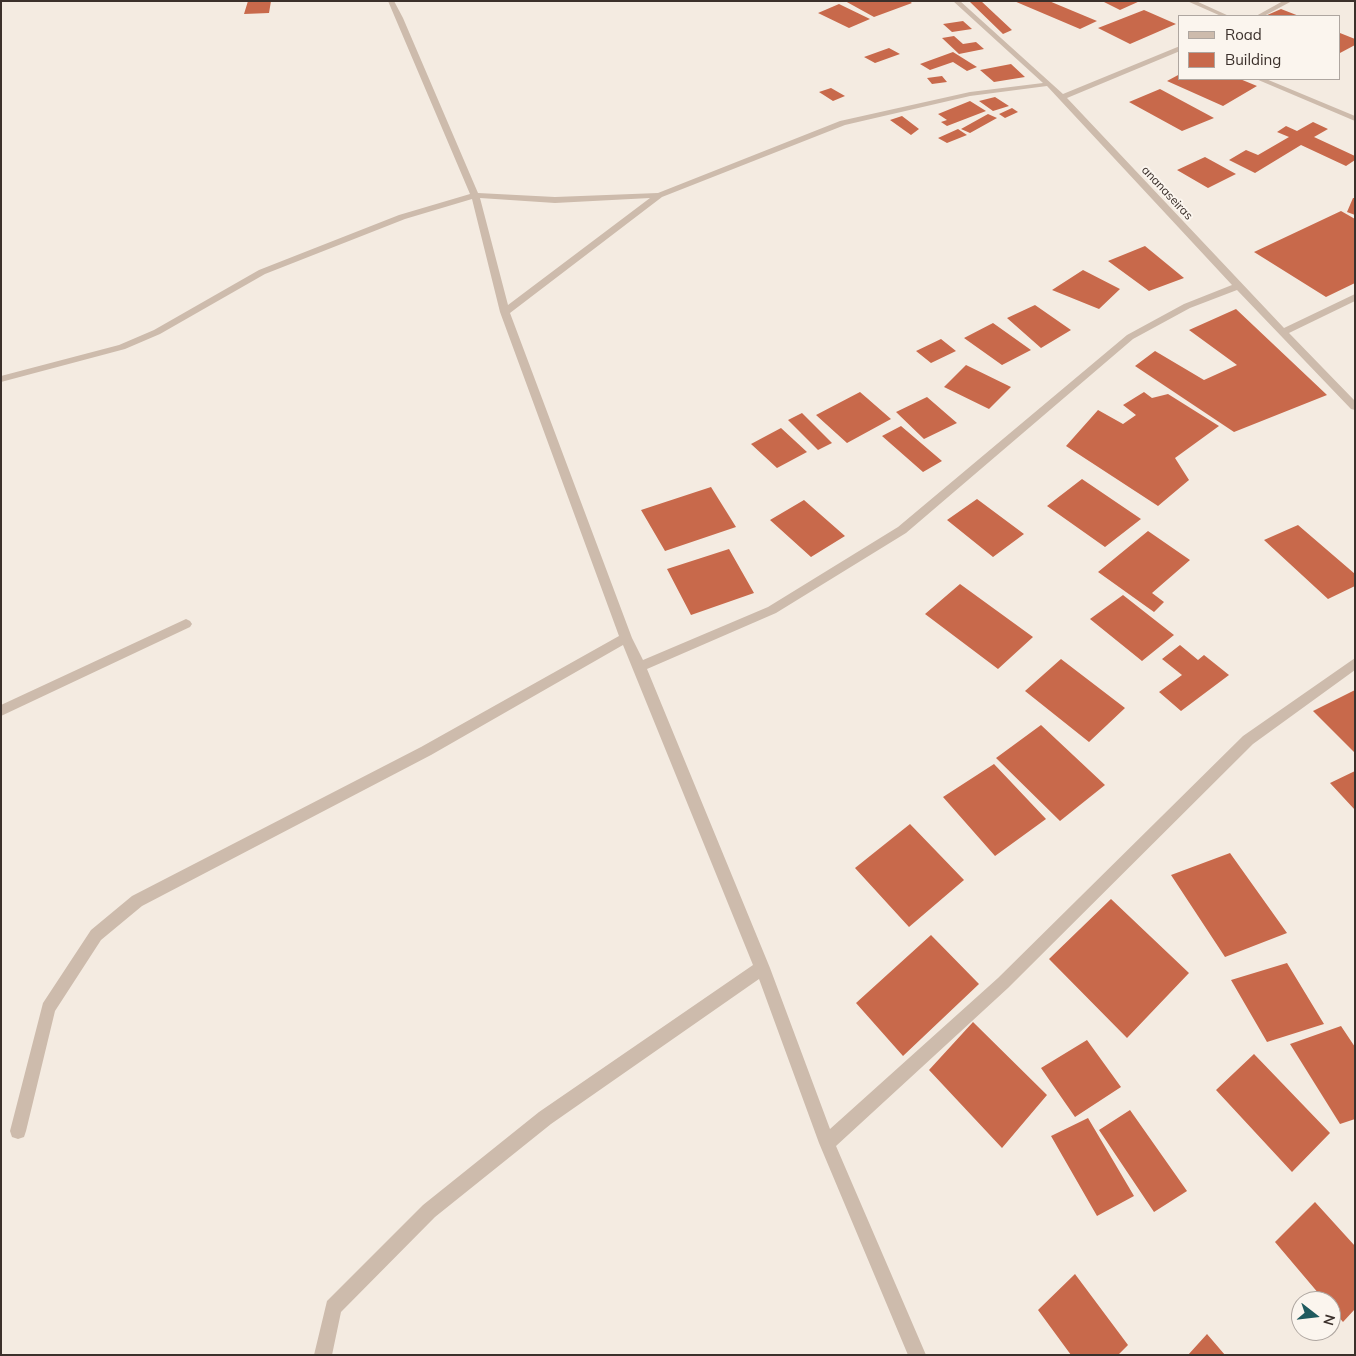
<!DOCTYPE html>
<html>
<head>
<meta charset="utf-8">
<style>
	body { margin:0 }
	#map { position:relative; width:1356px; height:1356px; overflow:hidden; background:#f4ebe1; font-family:Mulish,sans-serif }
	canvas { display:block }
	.frame { position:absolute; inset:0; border:2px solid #3b302b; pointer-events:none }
	.legend { position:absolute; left:1178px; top:15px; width:162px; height:65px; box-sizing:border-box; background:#fbf5ee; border:1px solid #aea6a0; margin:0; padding:6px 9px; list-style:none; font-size:15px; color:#3b302b }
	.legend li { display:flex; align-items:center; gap:10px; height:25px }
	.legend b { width:25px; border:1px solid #aea6a0 }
	.north { position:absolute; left:1291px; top:1291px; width:50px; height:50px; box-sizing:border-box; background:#fbf5ee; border:1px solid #aea6a0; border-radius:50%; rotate:106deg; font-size:14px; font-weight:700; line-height:20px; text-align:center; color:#3b302b }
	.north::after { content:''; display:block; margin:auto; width:18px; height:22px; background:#1f5a5e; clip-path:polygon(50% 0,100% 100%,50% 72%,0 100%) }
</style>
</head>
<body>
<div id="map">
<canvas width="1356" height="1356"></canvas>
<div class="frame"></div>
<ul class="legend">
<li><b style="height:6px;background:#cdbbac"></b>Road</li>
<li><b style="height:14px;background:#c8694b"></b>Building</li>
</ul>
<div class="north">N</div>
</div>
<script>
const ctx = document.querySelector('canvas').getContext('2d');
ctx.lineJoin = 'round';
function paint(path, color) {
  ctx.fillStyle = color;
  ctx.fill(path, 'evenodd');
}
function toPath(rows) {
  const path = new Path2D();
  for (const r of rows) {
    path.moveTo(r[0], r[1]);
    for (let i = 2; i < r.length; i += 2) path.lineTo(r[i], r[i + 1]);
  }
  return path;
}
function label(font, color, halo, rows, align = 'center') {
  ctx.font = font + ' Mulish,sans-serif';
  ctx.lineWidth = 4;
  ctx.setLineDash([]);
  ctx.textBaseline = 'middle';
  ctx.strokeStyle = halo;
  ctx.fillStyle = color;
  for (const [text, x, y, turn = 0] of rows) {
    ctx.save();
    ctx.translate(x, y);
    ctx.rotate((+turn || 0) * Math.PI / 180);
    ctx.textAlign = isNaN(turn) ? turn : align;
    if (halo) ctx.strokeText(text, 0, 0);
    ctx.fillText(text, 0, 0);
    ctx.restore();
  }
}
paint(toPath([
	[248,1,271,1,269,13,244,14],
	[845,1,909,1,912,3,874,17],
	[969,1,981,1,1012,30,1003,34],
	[1014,1,1049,1,1097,21,1080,29],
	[1102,1,1140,1,1120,10],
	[839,4,870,19,849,28,818,13],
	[1281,9,1299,16,1265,16],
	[1144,10,1176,24,1130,44,1098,28],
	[963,21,972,29,952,32,943,24],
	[1340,33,1355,39,1355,45,1340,53],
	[954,36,963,44,976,42,984,49,959,54,942,38],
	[889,48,900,54,875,63,864,57],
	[953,52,977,67,967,71,953,62,930,70,920,64],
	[1011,64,1025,77,994,82,980,70],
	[1180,74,1180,79,1240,79,1257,86,1223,106,1167,81],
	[942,76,947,82,932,84,927,78],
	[831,88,845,96,833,101,819,92],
	[1160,89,1214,118,1182,131,1129,102],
	[995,97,1009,106,993,111,979,101],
	[970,101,986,111,947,126,941,122,947,120,938,114],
	[1012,108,1018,112,1005,118,999,114],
	[988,114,997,118,970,133,961,129],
	[902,116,919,129,911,135,890,120],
	[1313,122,1328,129,1314,137,1355,156,1355,160,1346,166,1301,145,1255,173,1229,160,1246,150,1258,155,1289,137,1277,132,1286,126,1297,131],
	[958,129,967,135,947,143,938,138],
	[1205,157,1236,174,1208,188,1177,170],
	[1353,198,1355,198,1355,215,1347,212],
	[1341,211,1355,219,1355,283,1326,297,1254,252],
	[1145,246,1184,278,1149,291,1108,261],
	[1083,270,1120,289,1099,309,1052,290],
	[1035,305,1071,330,1041,348,1007,318],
	[1236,309,1327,395,1234,432,1135,366,1155,351,1204,380,1237,365,1189,330],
	[993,323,1031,350,1002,365,964,338],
	[941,339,956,351,931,363,916,351],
	[966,365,1011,387,989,409,944,387],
	[860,392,891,419,847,443,816,415],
	[1144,392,1152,398,1168,394,1219,426,1175,458,1189,480,1158,506,1066,446,1098,410,1123,424,1136,415,1123,405],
	[927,397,957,423,924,439,896,412],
	[802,413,832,443,818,450,788,420],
	[901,426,942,461,923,472,882,436],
	[781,428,807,452,777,468,751,444],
	[1082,479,1141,519,1105,547,1047,506],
	[711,487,736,527,665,551,641,510],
	[977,499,1024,534,993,557,947,520],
	[804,500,845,536,811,557,770,520],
	[1298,525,1355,574,1355,586,1328,599,1264,540],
	[1148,531,1190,560,1152,593,1164,602,1154,612,1098,572],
	[729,549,754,593,691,615,667,569],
	[960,584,1033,637,998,669,925,614],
	[1123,595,1174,635,1142,661,1090,619],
	[1180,645,1198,660,1204,655,1229,675,1181,711,1159,692,1182,675,1162,659],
	[1061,659,1125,708,1089,742,1025,691],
	[1355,690,1355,753,1313,711],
	[1041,725,1105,785,1060,821,996,758],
	[994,764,1046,819,995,856,943,797],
	[1355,771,1355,810,1330,783],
	[910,824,964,880,909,927,855,868],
	[1230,853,1287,933,1225,957,1171,875],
	[1111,899,1189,973,1127,1038,1049,959],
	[931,935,979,984,903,1056,856,1003],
	[1287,963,1324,1024,1267,1042,1231,980],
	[973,1022,1047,1095,1002,1148,929,1070],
	[1341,1026,1355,1047,1355,1119,1340,1124,1290,1044],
	[1087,1040,1121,1087,1075,1117,1041,1068],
	[1254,1054,1330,1133,1292,1172,1216,1090],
	[1130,1110,1187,1191,1154,1212,1099,1130],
	[1088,1118,1134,1196,1097,1216,1051,1136],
	[1315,1202,1355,1246,1355,1309,1343,1322,1331,1308,1331,1301,1325,1301,1275,1242],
	[1075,1274,1128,1345,1118,1355,1071,1355,1038,1310],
	[1207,1334,1225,1355,1188,1355]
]), '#c8694b');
paint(toPath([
	[388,1,394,1,403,18,478,193,555,197,658,193,840,121,970,92,1043,83,953,1,960,1,1063,94,1180,46,1180,51,1067,98,1284,328,1355,294,1355,301,1289,333,1355,401,1355,410,1351,409,1237,290,1190,308,1133,339,906,533,776,613,647,669,770,968,830,1129,998,978,1243,736,1355,658,1355,670,1253,744,1008,988,836,1146,926,1355,908,1355,819,1143,759,979,551,1124,435,1217,341,1312,332,1355,314,1355,327,1301,423,1205,539,1112,753,965,623,645,431,755,142,906,101,940,55,1011,26,1131,24,1137,18,1139,12,1137,10,1131,43,1003,91,930,132,896,421,747,619,636,500,312,472,199,405,219,265,274,160,334,125,349,1,382,1,376,119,345,154,330,259,270,399,215,470,194,388,1],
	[1047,86,1232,285,1184,304,1127,335,898,527,768,607,643,660,632,638,510,313,662,197,845,125,970,96,1047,86],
	[480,198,555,203,650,198,508,305,480,198],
	[1187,1,1196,1,1229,16,1221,16,1187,1],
	[1283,1,1292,1,1264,16,1256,16,1283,1],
	[1256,79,1266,79,1355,116,1355,121,1256,79],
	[186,619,190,621,192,624,190,627,1,716,1,705,186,619]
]), '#cdbbac');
label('12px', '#3b302b', '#fbf5ee', [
	["ananaseiras",1167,193,47]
]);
</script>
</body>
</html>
